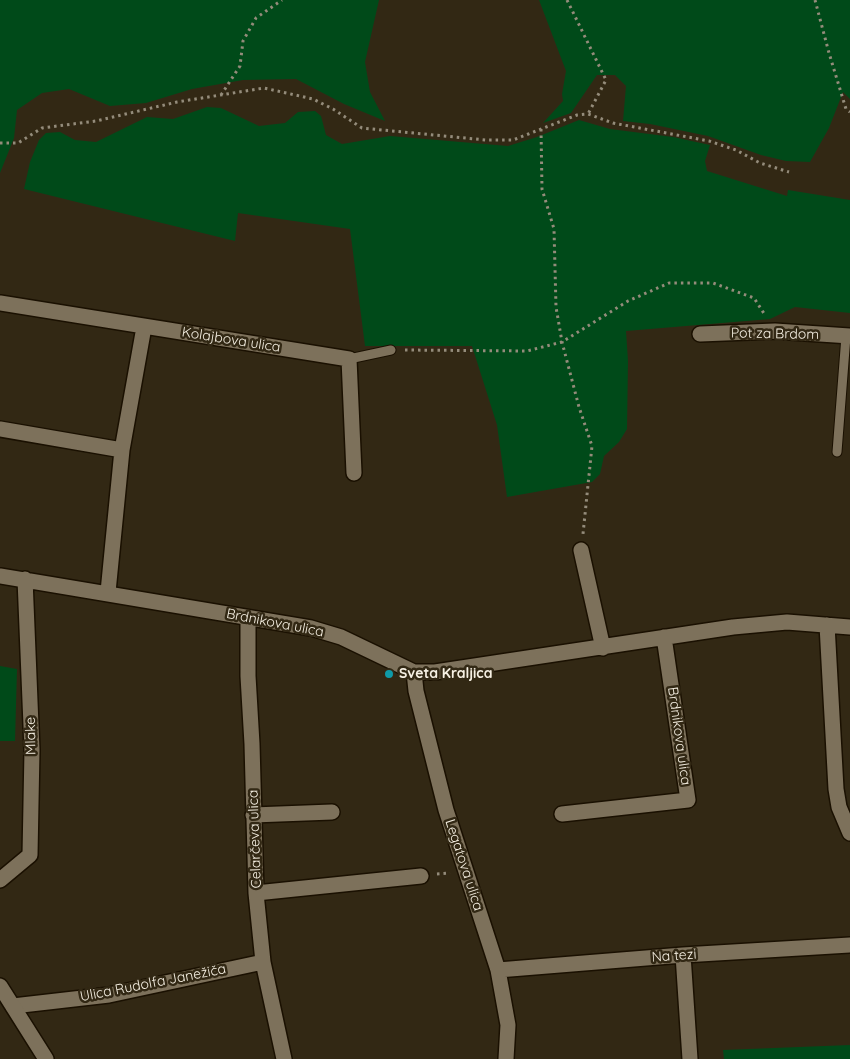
<!DOCTYPE html>
<html>
<head>
<meta charset="utf-8">
<style>
	body { margin:0 }
	canvas { display:block; background:#322814 }
</style>
</head>
<body>
<canvas width="850" height="1059"></canvas>
<script>
const ctx = document.querySelector('canvas').getContext('2d');
ctx.lineJoin = 'round';
function paint(path, color) {
  ctx.fillStyle = color;
  ctx.fill(path, 'evenodd');
}
function toPath(rows) {
  const path = new Path2D();
  for (const r of rows) {
    path.moveTo(r[0], r[1]);
    for (let i = 2; i < r.length; i += 2) path.lineTo(r[i], r[i + 1]);
  }
  return path;
}
function stroke(path, color, width, dash) {
  ctx.strokeStyle = color;
  ctx.lineWidth = width;
  ctx.lineCap = dash ? 'butt' : 'round';
  ctx.setLineDash(dash || []);
  ctx.stroke(path);
}
function label(font, color, halo, rows, align = 'center') {
  ctx.font = font + ' Quicksand,sans-serif';
  ctx.lineWidth = 5;
  ctx.setLineDash([]);
  ctx.textBaseline = 'middle';
  ctx.strokeStyle = halo;
  ctx.fillStyle = color;
  for (const [text, x, y, turn = 0] of rows) {
    ctx.save();
    ctx.translate(x, y);
    ctx.rotate((+turn || 0) * Math.PI / 180);
    ctx.textAlign = isNaN(turn) ? turn : align;
    if (halo) ctx.strokeText(text, 0, 0);
    ctx.fillText(text, 0, 0);
    ctx.restore();
  }
}
paint(toPath([
	[0,0,379,0,365,62,370,92,385,121,344,104,296,79,243,80,192,89,146,103,110,106,69,89,42,93,17,110,14,138,0,173],
	[539,0,850,0,850,99,843,92,829,128,810,162,786,161,761,155,708,136,650,124,623,121,626,86,615,75,597,75,571,113,543,123,563,101,562,94,566,71],
	[207,107,221,108,259,126,285,123,298,112,315,111,321,116,326,135,342,144,390,136,508,146,537,137,579,120,610,129,673,137,710,145,705,161,707,171,787,196,788,190,850,200,850,313,795,307,770,319,626,331,628,361,627,429,619,442,604,456,600,474,592,482,507,497,497,425,472,346,365,346,350,229,238,213,235,241,24,189,30,162,39,140,46,133,60,132,75,140,96,142,147,117,173,119],
	[0,666,17,669,15,741,0,741],
	[850,1045,850,1059,724,1059,723,1050]
]), '#004a19');
const lane = toPath([
	[349,359,391,350],
	[837,452,846,336]
]);
const street = toPath([
	[0,303,349,359,354,473],
	[700,334,775,331,850,336],
	[0,429,122,450],
	[581,550,603,648],
	[0,576,311,628,341,637,414,672,435,672,733,627,787,622,850,627],
	[108,592,122,450,144,327],
	[248,618,248,676,252,744,256,893,263,962,284,1059],
	[827,625,836,789,839,807,850,833],
	[414,672,416,691,446,810,498,970,508,1025,506,1059],
	[562,814,688,800,664,637],
	[253,815,332,812],
	[0,880,30,855,32,750,25,579],
	[256,893,421,876],
	[683,955,690,1059],
	[498,970,683,955,850,945],
	[13,1006,109,995,263,962]
]);
const secondary = toPath([
	[0,986,46,1059]
]);
stroke(lane, '#1a1001', 11);
stroke(street, '#1a1001', 18);
stroke(secondary, '#1a1001', 18);
stroke(toPath([
	[567,0,606,80,588,114],
	[815,0,829,53,846,109,850,112],
	[221,95,240,66,243,41,256,18,282,0],
	[541,129,542,189,554,229,556,307,562,342,579,407,592,446,583,534],
	[0,143,18,143,42,128,96,121,177,102,264,88,313,99,333,109,362,128,486,140,513,140,577,115,588,114,613,123,709,141,736,150,760,163,789,172],
	[405,350,527,351,562,342,628,301,669,283,713,283,754,298,765,315],
	[437,874,450,873]
]), '#948c7b', 3, [2.5, 4]);
stroke(lane, '#7d715b', 9);
stroke(street, '#7d715b', 15);
stroke(secondary, '#7d715b', 15);
for (const [x, y, r, color] of [
	[389,674,5,"#0f9aa8"]
]) {
  const dot = new Path2D();
  dot.arc(x, y, r, 0, 2 * Math.PI);
  ctx.fillStyle = color;
  ctx.fill(dot);
  stroke(dot, '#322814', 2);
}
label('14px', '#f6f0e3', '#322814', [
	["Pot za Brdom",775,334,1],
	["Kolajbova ulica",231,340,9],
	["Brdnikova ulica",275,623,11],
	["Mlake",31,736,-91],
	["Brdnikova ulica",679,736,82],
	["Celarčeva ulica",255,839,-92],
	["Legatova ulica",464,865,72],
	["Na tezi",674,956,-4],
	["Ulica Rudolfa Janežiča",153,983,-11]
]);
label('bold 14px', '#f6f0e3', '#322814', [
	["Sveta Kraljica",399,674]
], 'left');
</script>
</body>
</html>
